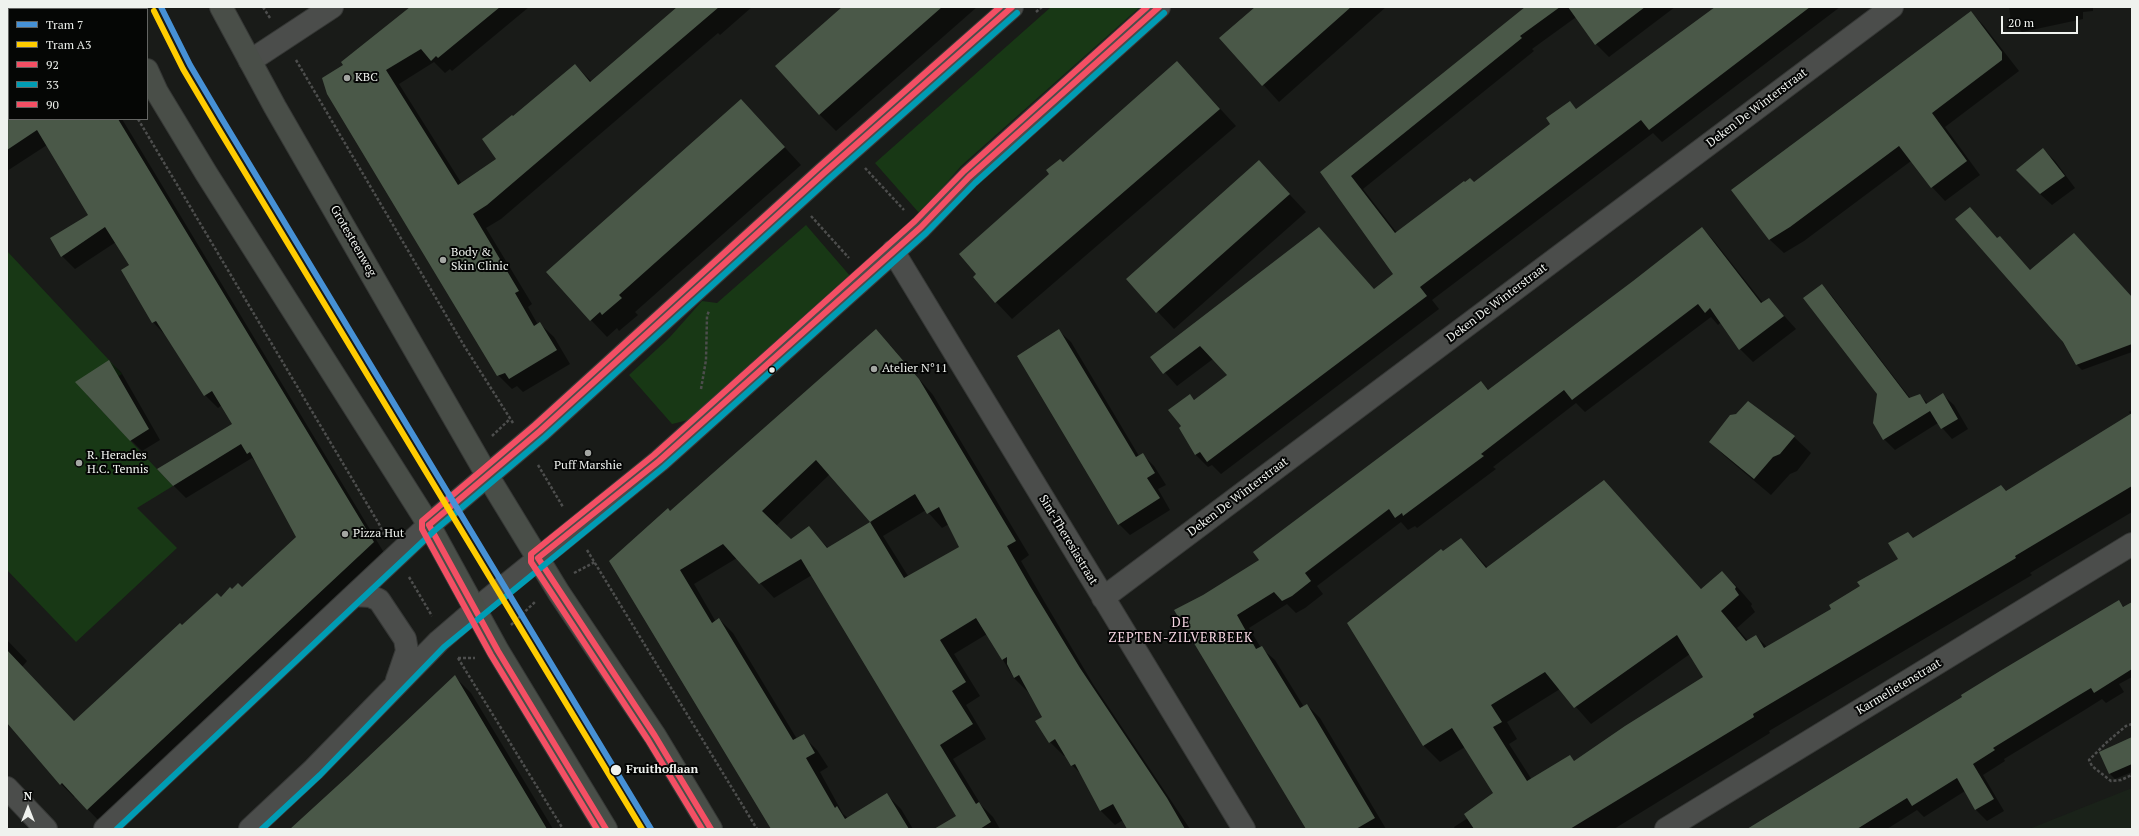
<!DOCTYPE html>
<html>
<head>
<meta charset="utf-8">
<style>
	body { margin:0 }
	#map { position:relative; width:2139px; height:836px; overflow:hidden; background:#191b18; font-family:"PT Serif",serif }
	canvas { display:block }
	.frame { position:absolute; inset:0; border:8px solid #eff2ee; pointer-events:none }
	.legend { position:absolute; left:8px; top:8px; width:140px; height:112px; box-sizing:border-box; background:#050605; border:1px solid #636462; margin:0; padding:5px 7px; list-style:none; font-size:12px; color:#eff2ee }
	.legend li { display:flex; align-items:center; gap:8px; height:20px }
	.legend b { width:20px; border:1px solid #636462 }
	.north { position:absolute; left:8px; top:788px; width:40px; height:40px; -webkit-text-stroke:3px #050605; paint-order:stroke; rotate:0deg; font-size:11px; font-weight:700; line-height:16px; text-align:center; color:#eff2ee }
	.north::after { content:''; display:block; margin:auto; width:14px; height:18px; background:#eff2ee; clip-path:polygon(50% 0,100% 100%,50% 72%,0 100%) }
	.scale { position:absolute; left:2001px; top:16px; width:77px; height:18px; box-sizing:border-box; border:2px solid #eff2ee; border-top:0; padding-left:5px; font-size:12px; line-height:14px; white-space:nowrap; color:#eff2ee; -webkit-text-stroke:3px #050605; paint-order:stroke }
</style>
</head>
<body>
<div id="map">
<canvas width="2139" height="836"></canvas>
<div class="frame"></div>
<ul class="legend">
<li><b style="height:5px;background:#4691d6"></b>Tram 7</li>
<li><b style="height:5px;background:#fc0"></b>Tram A3</li>
<li><b style="height:5px;background:#f44f64"></b>92</li>
<li><b style="height:5px;background:#009cb4"></b>33</li>
<li><b style="height:5px;background:#f44f64"></b>90</li>
</ul>
<div class="north">N</div>
<div class="scale">20 m</div>
</div>
<script>
const ctx = document.querySelector('canvas').getContext('2d');
ctx.lineJoin = 'round';
function paint(path, color) {
  ctx.fillStyle = color;
  ctx.fill(path, 'evenodd');
}
function toPath(rows) {
  const path = new Path2D();
  for (const r of rows) {
    path.moveTo(r[0], r[1]);
    for (let i = 2; i < r.length; i += 2) path.lineTo(r[i], r[i + 1]);
  }
  return path;
}
function stroke(path, color, width, dash) {
  ctx.strokeStyle = color;
  ctx.lineWidth = width;
  ctx.lineCap = dash ? 'butt' : 'round';
  ctx.setLineDash(dash || []);
  ctx.stroke(path);
}
function label(font, color, halo, rows, align = 'center') {
  ctx.font = font + ' "PT Serif",serif';
  ctx.lineWidth = 4;
  ctx.setLineDash([]);
  ctx.textBaseline = 'middle';
  ctx.strokeStyle = halo;
  ctx.fillStyle = color;
  for (const [text, x, y, turn = 0] of rows) {
    ctx.save();
    ctx.translate(x, y);
    ctx.rotate((+turn || 0) * Math.PI / 180);
    ctx.textAlign = isNaN(turn) ? turn : align;
    if (halo) ctx.strokeText(text, 0, 0);
    ctx.fillText(text, 0, 0);
    ctx.restore();
  }
}
paint(toPath([
	[2132,788,2132,829,2029,829]
]), '#1a2219');
paint(toPath([
	[1051,7,1140,7,961,166,920,214,875,163],
	[806,225,851,277,692,419,672,424,629,375,670,337,702,301,717,303],
	[7,251,122,374,87,395,173,486,137,508,177,548,76,642,7,570]
]), '#183815');
paint(toPath([
	[411,7,529,7,452,71,450,69,445,73,434,62,399,84,462,184,497,160,513,117,575,65,592,82,679,7,752,7,720,35,718,33,501,219,486,228,532,304,528,307,538,325,540,324,554,337,570,364,523,392,517,386,512,389,498,375,344,65],
	[844,7,977,7,836,131,819,114],
	[1256,7,1386,7,1279,102,1221,38],
	[1526,7,1573,7,1579,15,1532,49,1534,51,1363,189,1397,233,1474,183,1552,124,1570,102,1577,110,1724,7,1840,7,1662,142,1653,133,1432,300,1439,309,1221,474,1212,465,1208,467,1196,455,1180,428,1183,426,1190,396,1195,400,1228,375,1213,359,1177,386,1151,357,1319,228,1375,290,1395,274,1322,172],
	[1608,7,1675,7,1609,57,1596,44],
	[2009,7,2093,7,2093,11,2083,12,2083,19,2022,32,2011,21],
	[1971,12,1984,26,2019,71,1945,127,1980,175,1945,201,1932,187,1911,161,1804,241,1784,253,1770,240,1733,190],
	[1177,62,1236,126,1012,319,996,302],
	[7,89,9,89,9,119,122,119,386,556,100,822,75,796,74,797,61,784,7,722,7,640,27,661,22,667,75,722,182,626,232,590,242,588,298,537,258,464,252,458,186,498,173,485,234,424,222,405,218,408,205,395,165,335,153,322,130,265,116,242,75,269,62,256,89,215,47,145,7,171],
	[741,100,801,165,635,312,638,315,619,331,617,328,607,337,591,320],
	[2043,149,2055,161,2075,188,2052,205,2040,194],
	[1259,162,1306,212,1174,329,1127,279],
	[1702,228,1714,241,1763,303,1769,299,1796,329,1753,362,1740,349,1721,322,1718,325,1711,317,1585,412,1576,403,1493,467,1496,469,1417,528,1415,526,1408,530,1401,522,1317,586,1323,594,1305,608,1296,613,1287,604,1249,628,1261,648,1275,660,1304,707,1307,705,1320,718,1386,829,1307,829,1203,596,1261,560,1481,382,1489,390,1634,282],
	[1998,239,2031,271,2132,298,2132,352,2082,370,2077,365],
	[1822,285,1832,296,1910,398,1920,395,1928,404,1943,395,1954,405,1968,429,1952,439,1938,423,1895,450,1884,439,1878,393],
	[1059,331,1071,342,1139,456,1142,454,1154,466,1166,485,1158,489,1170,510,1130,535,1119,524],
	[890,345,933,395,1029,555,1021,561,1044,601,1093,684,1190,829,1128,829,1123,820,1115,825,1101,811,1082,775,1072,765,1066,755,1064,756,1050,742,1043,717,1028,692,1014,678,987,634,954,654,980,696,966,705,986,739,953,759,981,805,993,817,1000,829,936,829,957,816,812,575,774,598,737,558,694,584,716,622,719,619,733,633,797,739,803,736,817,750,828,767,820,772,843,814,848,818,887,795,901,809,913,829,772,829,610,561,670,512],
	[830,474,872,522,828,548,809,528,791,540,776,526],
	[926,510,942,528,949,524,960,547,908,576,883,536],
	[109,361,121,372,160,440,142,451,131,440],
	[2132,410,2132,512,2030,573,2032,575,1769,731,1770,733,1614,829,1455,829,1454,827,1468,818,1495,794,1465,747,1440,762,1424,746,1349,623,1461,539,1488,568,1604,482,1702,590,1722,572,1739,589,1752,604,1751,606,1755,612,1737,628,1748,641,1756,636,1767,647,1832,609,1899,559,1908,533,1914,539,2001,486,2007,492,2131,415,2129,412],
	[1690,654,1704,678,1575,762,1569,756,1532,780,1509,744,1517,739,1507,722,1560,689,1591,724],
	[1794,437,1811,453,1797,471,1790,474,1771,495,1727,458,1710,442],
	[2118,601,2124,607,2132,603,2132,677,2119,684,2124,692,2106,703,2102,699,2083,711,2004,759,2005,761,1983,775,2004,811,1987,821,1976,810,1965,791,1924,817,1917,810,1887,829,1767,829],
	[455,677,471,693,553,829,292,829],
	[2132,738,2132,772,2115,779,2110,774]
]), '#0007');
paint(toPath([
	[410,7,500,7,438,58,436,56,431,61,421,49,386,70,458,185,496,159,482,139,512,115,513,116,575,64,590,82,677,7,719,7,487,205,473,214,519,291,515,293,534,326,540,322,557,350,509,379,505,373,497,376,327,94,322,78,343,65,341,62],
	[842,7,942,7,819,115,775,66],
	[1255,7,1351,7,1262,86,1219,38],
	[1525,7,1560,7,1520,36,1522,38,1351,176,1395,233,1464,181,1465,182,1470,178,1474,182,1550,124,1546,118,1570,101,1576,109,1715,7,1810,7,1649,130,1641,120,1420,287,1427,296,1207,462,1200,452,1195,455,1179,428,1181,426,1168,410,1190,394,1194,400,1227,375,1200,346,1163,374,1150,357,1319,227,1374,289,1393,274,1320,172],
	[1568,7,1645,7,1595,45],
	[1971,11,2002,52,2002,60,1932,113,1967,161,1931,188,1899,146,1790,227,1769,240,1731,190],
	[1177,61,1220,109,995,303,973,277,976,274,959,254,1049,174,1046,170,1060,159,1063,162],
	[741,99,785,147,619,295,622,298,602,315,600,312,590,321,546,272],
	[7,119,118,119,374,542,87,810,62,783,60,785,7,723,7,650,74,721,180,623,182,625,217,593,221,597,230,587,232,589,238,583,242,587,296,537,250,452,247,454,241,444,173,486,157,469,232,424,212,391,204,396,156,321,152,323,121,270,129,265,105,227,61,257,50,238,88,215,37,130,7,150],
	[2043,148,2065,176,2040,194,2016,170],
	[1259,160,1290,194,1156,313,1126,279],
	[1970,207,1997,238,2000,236,2030,270,2074,233,2132,297,2132,344,2076,365,2063,342,1955,219],
	[1702,227,1761,303,1769,298,1784,316,1739,350,1710,308,1705,313,1698,304,1572,400,1564,390,1481,454,1484,456,1403,516,1402,513,1395,518,1389,509,1305,573,1311,581,1292,596,1282,601,1274,592,1237,615,1256,649,1262,646,1300,708,1307,704,1375,818,1356,829,1306,829,1174,610,1203,595,1259,560,1253,552,1481,381,1488,390,1633,281],
	[1822,284,1909,398,1920,394,1926,404,1943,393,1958,419,1941,429,1930,411,1883,440,1873,423,1877,394,1803,298],
	[876,329,919,379,1016,541,1007,546,1030,586,1080,668,1167,798,1185,829,1127,829,1113,804,1100,811,1075,764,1071,766,1055,739,1049,743,1035,721,1042,717,1019,675,1014,678,1007,664,1007,657,1002,660,976,618,940,640,966,682,952,691,973,724,940,745,976,804,979,802,991,822,980,829,934,829,956,816,801,559,759,584,723,544,680,570,712,623,719,618,793,740,804,734,815,753,806,758,835,808,837,806,845,819,887,793,909,829,771,829,609,561,668,508,670,511],
	[816,460,870,522,827,548,809,526,791,539,762,511],
	[915,494,927,514,939,507,959,547,904,578,870,522],
	[1059,329,1136,457,1143,453,1155,473,1147,478,1160,498,1118,525,1017,356],
	[109,360,149,429,130,441,75,382],
	[1748,401,1795,436,1780,454,1773,457,1754,479,1709,442,1730,415,1736,414],
	[2132,413,2132,486,2015,556,2016,558,1753,714,1754,717,1570,829,1474,829,1464,814,1493,793,1452,728,1423,746,1347,623,1441,549,1443,551,1461,538,1486,568,1604,480,1701,589,1722,571,1736,587,1735,589,1739,595,1721,611,1746,641,1756,635,1764,648,1831,609,1829,605,1860,586,1857,582,1898,559,1888,543,1908,532,1913,538,2001,485,2006,491],
	[1677,635,1703,677,1625,726,1574,761,1570,755,1527,781,1493,727,1502,722,1491,705,1545,672,1574,708],
	[2119,600,2123,607,2132,602,2132,669,2094,693,2091,688,2071,700,1993,748,1995,750,1973,764,1994,799,1975,810,1957,778,1912,806,1907,798,1857,829,1747,829,1962,697,1961,695,2000,671],
	[455,675,547,829,290,829,348,776],
	[2132,737,2132,764,2109,774,2099,752]
]), '#4a5848');
const minor = toPath([
	[45,9,48,7],
	[7,34,9,33],
	[250,61,332,7],
	[893,251,1244,829],
	[355,595,370,596,379,600,405,639,407,651,397,680],
	[1103,598,1892,7],
	[7,788,46,829],
	[105,829,429,525,540,431,824,173,1012,7],
	[250,829,314,769,439,641,475,610,659,461,921,227,969,177,1159,7],
	[1666,829,2132,544]
]);
const major = toPath([
	[119,7,120,9],
	[221,7,275,107,487,475,559,593,655,736,711,829],
	[147,70,157,92,206,173,429,525,498,651,606,829]
]);
stroke(minor, '#363836', 24);
stroke(major, '#363836', 24);
stroke(toPath([
	[82,7,83,9],
	[263,7,270,18],
	[1036,12,1042,7],
	[296,60,463,344,513,423],
	[138,119,379,524,384,535],
	[865,168,904,210],
	[811,216,849,258],
	[701,389,706,360,707,316,709,311],
	[492,436,510,419],
	[538,465,563,507],
	[587,550,757,829],
	[574,573,595,562],
	[409,577,432,616],
	[511,625,536,601],
	[521,629,527,639],
	[458,658,563,829],
	[458,658,475,658],
	[2132,724,2126,726,2107,742,2089,760,2092,766,2111,781,2121,780,2132,775]
]), '#4d4e4d', 2.5, [3, 2]);
stroke(minor, '#4b4d4b', 22);
stroke(major, '#494e48', 22);
stroke(toPath([
	[429,525,540,431,824,173,1012,7],
	[429,525,498,651,606,829],
	[538,558,659,461,921,227,969,177,1159,7],
	[538,558,655,736,711,829]
]), '#f44f64', 6);
stroke(toPath([
	[117,829,434,531,545,437,829,179,1017,13],
	[262,829,320,775,444,647,664,467,926,233,975,183,1164,13]
]), '#009cb4', 6);
stroke(toPath([
	[597,829,491,655,422,529,422,521,535,425,819,167,1000,7],
	[702,829,648,740,531,562,531,554,654,455,915,221,964,171,1147,7]
]), '#f44f64', 6);
stroke(toPath([
	[161,7,190,65,222,119,651,829]
]), '#4691d6', 6);
stroke(toPath([
	[154,11,183,69,215,123,642,829]
]), '#fc0', 6);
for (const [x, y, r, color] of [
	[347,78,4,"#a4a7a3"],
	[443,260,4,"#a4a7a3"],
	[874,369,4,"#a4a7a3"],
	[772,370,3.5,"#eff2ee"],
	[588,453,4,"#a4a7a3"],
	[79,463,4,"#a4a7a3"],
	[345,534,4,"#a4a7a3"],
	[616,770,6,"#eff2ee"]
]) {
  const dot = new Path2D();
  dot.arc(x, y, r, 0, 2 * Math.PI);
  ctx.fillStyle = color;
  ctx.fill(dot);
  stroke(dot, '#050605', 1.5);
}
label('12px', '#eff2ee', '#050605', [
	["KBC",355,78],
	["Body &",451,253],
	["Skin Clinic",451,267],
	["Atelier N°11",882,369],
	["R. Heracles",87,456],
	["H.C. Tennis",87,470],
	["Puff Marshie",588,466,"center"],
	["Pizza Hut",353,534]
], 'left');
label('12px', '#eff2ee', '#050605', [
	["Deken De Winterstraat",1757,108,-37],
	["Grotesteenweg",353,241,60],
	["Deken De Winterstraat",1497,303,-37],
	["Deken De Winterstraat",1238,497,-37],
	["Sint-Theresiastraat",1068,540,59],
	["Karmelietenstraat",1899,687,-31]
]);
label('bold 12px', '#eff2ee', '#050605', [
	["Fruithoflaan",626,770]
], 'left');
ctx.letterSpacing = '1px';
label('13px', '#f7d6e3', '#050605', [
	["DE",1181,623],
	["ZEPTEN-ZILVERBEEK",1181,638]
]);
ctx.letterSpacing = '0px';
</script>
</body>
</html>
